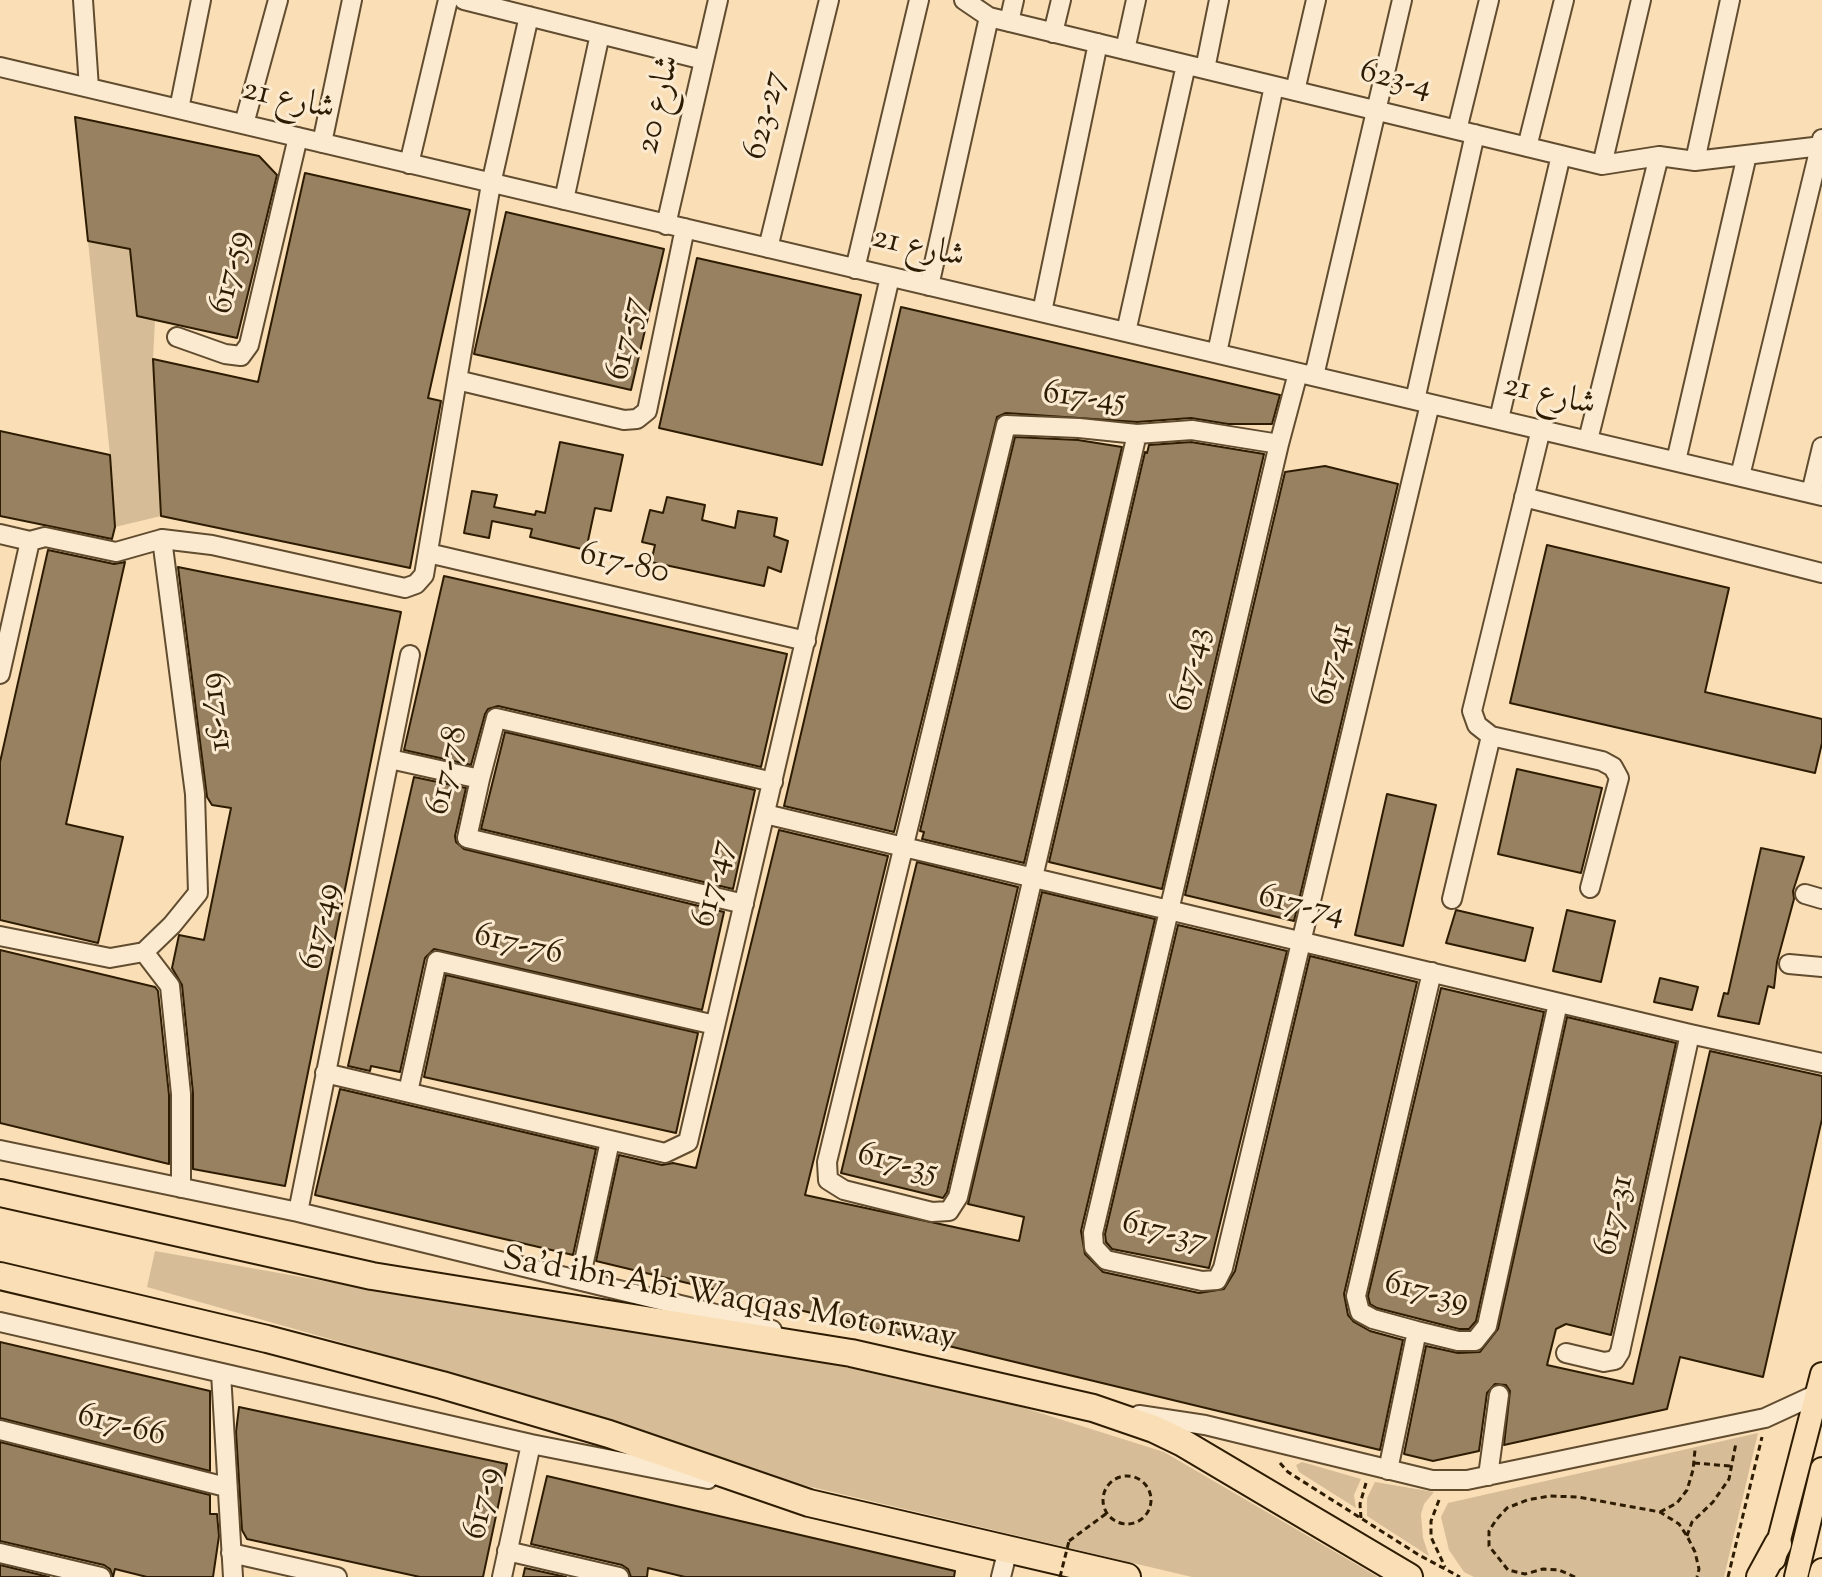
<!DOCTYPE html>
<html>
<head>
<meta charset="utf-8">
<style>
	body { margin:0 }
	canvas { display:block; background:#f9deb6 }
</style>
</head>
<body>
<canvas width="1822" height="1577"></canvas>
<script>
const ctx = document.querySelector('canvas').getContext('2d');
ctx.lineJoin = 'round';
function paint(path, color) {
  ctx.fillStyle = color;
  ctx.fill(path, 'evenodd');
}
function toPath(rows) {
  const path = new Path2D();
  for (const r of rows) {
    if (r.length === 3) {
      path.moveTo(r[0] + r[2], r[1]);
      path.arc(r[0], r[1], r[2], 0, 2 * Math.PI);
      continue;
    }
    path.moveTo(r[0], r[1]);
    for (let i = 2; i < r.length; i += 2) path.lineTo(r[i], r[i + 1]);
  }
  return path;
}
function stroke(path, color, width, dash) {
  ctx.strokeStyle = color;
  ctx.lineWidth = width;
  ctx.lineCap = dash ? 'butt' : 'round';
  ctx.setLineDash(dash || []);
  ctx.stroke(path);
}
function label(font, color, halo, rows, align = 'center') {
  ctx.font = font + ' "Sorts Mill Goudy",Amiri,serif';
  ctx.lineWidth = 6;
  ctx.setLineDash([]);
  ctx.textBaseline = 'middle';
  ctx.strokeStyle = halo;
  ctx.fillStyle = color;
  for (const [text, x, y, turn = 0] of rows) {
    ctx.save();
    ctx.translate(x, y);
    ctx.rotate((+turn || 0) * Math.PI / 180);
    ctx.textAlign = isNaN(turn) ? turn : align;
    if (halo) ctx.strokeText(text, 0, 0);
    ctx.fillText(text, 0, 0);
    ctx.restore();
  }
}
paint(toPath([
	[88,241,130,249,137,316,155,320,153,359,161,516,115,527,110,455],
	[155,1251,448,1303,817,1361,1015,1405,1164,1452,1378,1577,1192,1577,786,1481,386,1355,147,1287],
	[1758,1433,1724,1577,1474,1577,1464,1572,1449,1550,1441,1517,1448,1503],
	[1302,1462,1361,1479,1354,1495,1356,1508,1299,1472,1296,1465],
	[1375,1482,1434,1492,1424,1504,1421,1514,1423,1538,1429,1556,1367,1516,1367,1498]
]), '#d6bd97');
const building = toPath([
	[75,117,259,156,277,175,237,338,137,316,130,249,88,241,75,117],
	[305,173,470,210,428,398,441,401,410,568,161,516,153,359,258,382,305,173],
	[506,212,664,249,631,390,474,354,506,212],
	[697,258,861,295,822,465,659,428,697,258],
	[901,307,1280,395,1272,424,1228,424,1191,418,1137,422,1006,413,997,417,894,832,784,806,901,307],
	[0,431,110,455,115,527,112,539,0,516,0,431],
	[1015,437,1078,440,1122,447,1024,863,922,839,924,832,920,831,1015,437],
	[560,442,623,455,611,511,595,508,586,550,530,537,532,529,492,521,489,538,464,533,472,491,497,495,494,507,535,515,536,511,545,513,560,442],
	[1191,442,1264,454,1162,889,1049,862,1145,452,1147,453,1149,445,1191,442],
	[1325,466,1398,484,1294,921,1185,895,1285,472,1325,466],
	[667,497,705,505,702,520,735,528,738,511,777,518,774,536,788,541,781,572,768,567,764,586,651,562,655,545,642,542,650,510,663,513,667,497],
	[1547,545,1729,588,1705,692,1822,719,1822,743,1815,773,1510,703,1547,545],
	[48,550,114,564,125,562,66,824,123,837,98,943,0,920,0,762,48,550],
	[178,567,401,612,285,1186,193,1169,193,1093,182,985,172,968,179,935,204,940,231,808,212,805,207,797,178,567],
	[444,576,787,654,761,767,498,706,488,709,485,714,471,765,404,750,444,576],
	[505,732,755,790,733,889,481,829,505,732],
	[1517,769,1602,788,1581,873,1498,854,1517,769],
	[414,777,466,788,455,836,456,842,464,849,724,912,702,1010,434,949,425,958,400,1072,371,1066,370,1071,348,1066,414,777],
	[1387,794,1436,805,1403,946,1355,935,1387,794],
	[779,830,888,856,805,1195,1019,1241,1024,1217,968,1204,1042,892,1155,919,1081,1231,1085,1254,1103,1272,1199,1293,1224,1289,1235,1271,1310,956,1417,982,1344,1294,1348,1315,1354,1322,1370,1331,1403,1340,1380,1450,596,1261,619,1155,662,1165,673,1163,696,1168,779,830],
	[1761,848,1804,857,1793,891,1794,899,1777,962,1774,988,1768,986,1759,1024,1718,1016,1724,993,1728,994,1761,848],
	[917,862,1018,887,947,1192,943,1198,841,1173,917,862],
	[1456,910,1533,928,1525,961,1446,943,1456,910],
	[1567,910,1615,921,1601,982,1553,971,1567,910],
	[1178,925,1287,951,1209,1268,1112,1249,1106,1242,1105,1234,1178,925],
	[0,950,155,987,158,991,169,1095,169,1164,0,1123,0,950],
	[446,975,698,1033,676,1133,424,1077,446,975],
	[1660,978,1698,987,1692,1010,1654,1002,1660,978],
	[1441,988,1544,1012,1476,1321,1469,1329,1459,1329,1377,1308,1370,1304,1368,1296,1441,988],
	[1567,1017,1676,1043,1611,1335,1566,1324,1556,1329,1547,1365,1633,1384,1710,1051,1822,1076,1822,1119,1763,1377,1680,1357,1667,1409,1504,1445,1510,1391,1506,1385,1495,1384,1487,1393,1479,1451,1433,1461,1404,1454,1426,1346,1458,1353,1480,1352,1498,1329,1567,1017],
	[340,1089,596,1149,573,1255,315,1195,340,1089],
	[0,1342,210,1391,210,1471,0,1418,0,1342],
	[239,1407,507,1464,483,1577,420,1577,247,1539,242,1530,236,1432,239,1407],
	[0,1442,210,1495,210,1514,217,1514,219,1536,213,1577,147,1577,115,1569,113,1577,110,1569,104,1565,0,1541,0,1442],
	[547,1476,955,1571,954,1577,685,1577,648,1568,647,1577,631,1577,628,1569,622,1565,531,1544,547,1476],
	[0,1565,49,1577,0,1577,0,1565],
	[525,1568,566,1577,523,1577,525,1568]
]);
paint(building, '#988160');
stroke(building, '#2e1c02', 2);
const minor = toPath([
	[83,0,89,88],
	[464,0,704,60],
	[964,0,989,17,1602,165,1659,156,1695,161,1822,146],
	[529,16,491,184,457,380,624,420,637,419,647,411,685,228],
	[1009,22,1014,0],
	[1053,33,1061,0],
	[1125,50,1136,0],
	[0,67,1822,496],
	[1205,69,1219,0],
	[1295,91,1316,0],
	[179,109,201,0],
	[244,124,278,0],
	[1457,130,1489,0],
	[322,143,352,0],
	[1527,147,1564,0],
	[1695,161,1730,0],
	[409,164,448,0],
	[1602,165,1641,0],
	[564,200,600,34],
	[666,225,718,0],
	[768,248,829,0],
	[855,269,919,0],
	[929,286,989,17],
	[1042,312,1098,43],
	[1126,332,1186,65],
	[177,337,225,354,241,356,249,345,298,137],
	[1217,353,1274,86],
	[1314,376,1402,0],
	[1415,400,1475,134],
	[1499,419,1561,155],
	[1006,425,1079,428,1137,434,958,1197,949,1211,932,1212,844,1190,828,1180,827,1162,1006,425],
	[1541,429,1472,711,1477,725,1491,736,1602,761,1613,767,1619,778,1590,888],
	[1137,434,1192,430,1279,444,1093,1233,1094,1247,1106,1260,1202,1281,1217,1280,1223,1268,1430,404],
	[1588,440,1659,156],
	[1279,444,1298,373],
	[1676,461,1747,155],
	[1740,476,1822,139],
	[1811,493,1822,447],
	[1524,497,1822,573],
	[0,534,30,541,45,537,116,552,162,539,212,545,405,588,416,584,424,575,457,380],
	[428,553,806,641],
	[0,674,30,541],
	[390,759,480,779],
	[765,814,1690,1034,1822,1063],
	[1805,894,1822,899],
	[1452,899,1491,736],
	[744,904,467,838,480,779,496,718,773,782],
	[0,936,110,958,144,952,172,925,198,893,195,794,162,539],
	[144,952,170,986,181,1094,181,1188],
	[1789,964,1822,967],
	[1432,972,1356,1296,1360,1312,1373,1319,1417,1331,1458,1341,1475,1341,1487,1326,1558,1003],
	[325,1073,665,1153,688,1142,890,277],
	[408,1092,437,961,715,1025],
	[0,1150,298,1212,705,1311,772,1330],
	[298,1212,410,655],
	[580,1280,610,1141],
	[0,1322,531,1444,708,1479],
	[1566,1353,1604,1362,1615,1360,1620,1352,1690,1034],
	[221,1373,233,1577],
	[1139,1415,1205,1425,1432,1480,1467,1480,1765,1418,1817,1394],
	[0,1430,226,1487],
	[1388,1470,1417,1331],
	[1488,1476,1499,1395],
	[507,1551,619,1577],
	[0,1553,101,1577],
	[231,1553,337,1577],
	[502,1577,531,1444],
	[1001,1577,1008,1549]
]);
const major = toPath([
	[1774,1559,1822,1374],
	[1796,1577,1822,1469],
	[1820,1577,1822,1570]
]);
const highway = toPath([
	[0,1193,372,1276,851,1353,1093,1408,1154,1429,1183,1443,1409,1577],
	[0,1276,267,1339,442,1385,609,1434,809,1503,1127,1577],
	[1760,1577,1778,1544]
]);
stroke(minor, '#614c2f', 22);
stroke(major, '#2e1c02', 26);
stroke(highway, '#2e1c02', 30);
stroke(toPath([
	[1280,1463,1288,1472,1419,1555,1460,1577],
	[1694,1463,1730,1466],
	[1127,1500,24],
	[1439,1500,1431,1521,1431,1537,1445,1567],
	[1660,1512,1677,1503,1687,1490,1693,1470,1695,1450],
	[1361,1518,1360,1504,1366,1483],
	[1687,1536,1692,1522,1713,1502,1729,1479,1736,1443],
	[1069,1541,1107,1513],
	[1575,1577,1559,1570,1543,1569,1525,1574,1508,1570,1489,1546,1489,1531,1496,1520,1507,1508,1527,1500,1550,1496,1578,1497,1660,1512,1679,1524,1687,1536,1695,1552,1699,1569,1697,1577],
	[1728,1577,1762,1437]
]), '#2e1c02', 3, [6, 4]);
stroke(minor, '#fbead0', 18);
stroke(major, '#f9deb6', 22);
stroke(highway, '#f9deb6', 26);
stroke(toPath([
	[1060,1577,1069,1541]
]), '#2e1c02', 3, [6, 4]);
label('34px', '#2e1c02', '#fbead0', [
	["623-4",1395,82,14],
	["شارع 21",288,102,13],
	["شارع 20",661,105,-77],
	["623-27",768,116,-76],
	["شارع 21",918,250,13],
	["617-59",233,273,-77],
	["617-57",629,339,-78],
	["شارع 21",1549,398,13],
	["617-45",1084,400,6],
	["617-80",624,566,13],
	["617-41",1335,665,-76],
	["617-43",1193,670,-77],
	["617-51",216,712,83],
	["617-78",450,771,-77],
	["617-47",716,884,-77],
	["617-74",1301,908,13],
	["617-49",323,927,-78],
	["617-76",518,947,13],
	["617-35",897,1166,14],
	["617-31",1617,1216,-77],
	["617-37",1164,1235,14],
	["617-39",1426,1295,14],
	["Sa'd ibn Abi Waqqas Motorway",729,1301,10],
	["617-66",121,1428,14],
	["617-9",485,1504,-78]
]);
</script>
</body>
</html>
